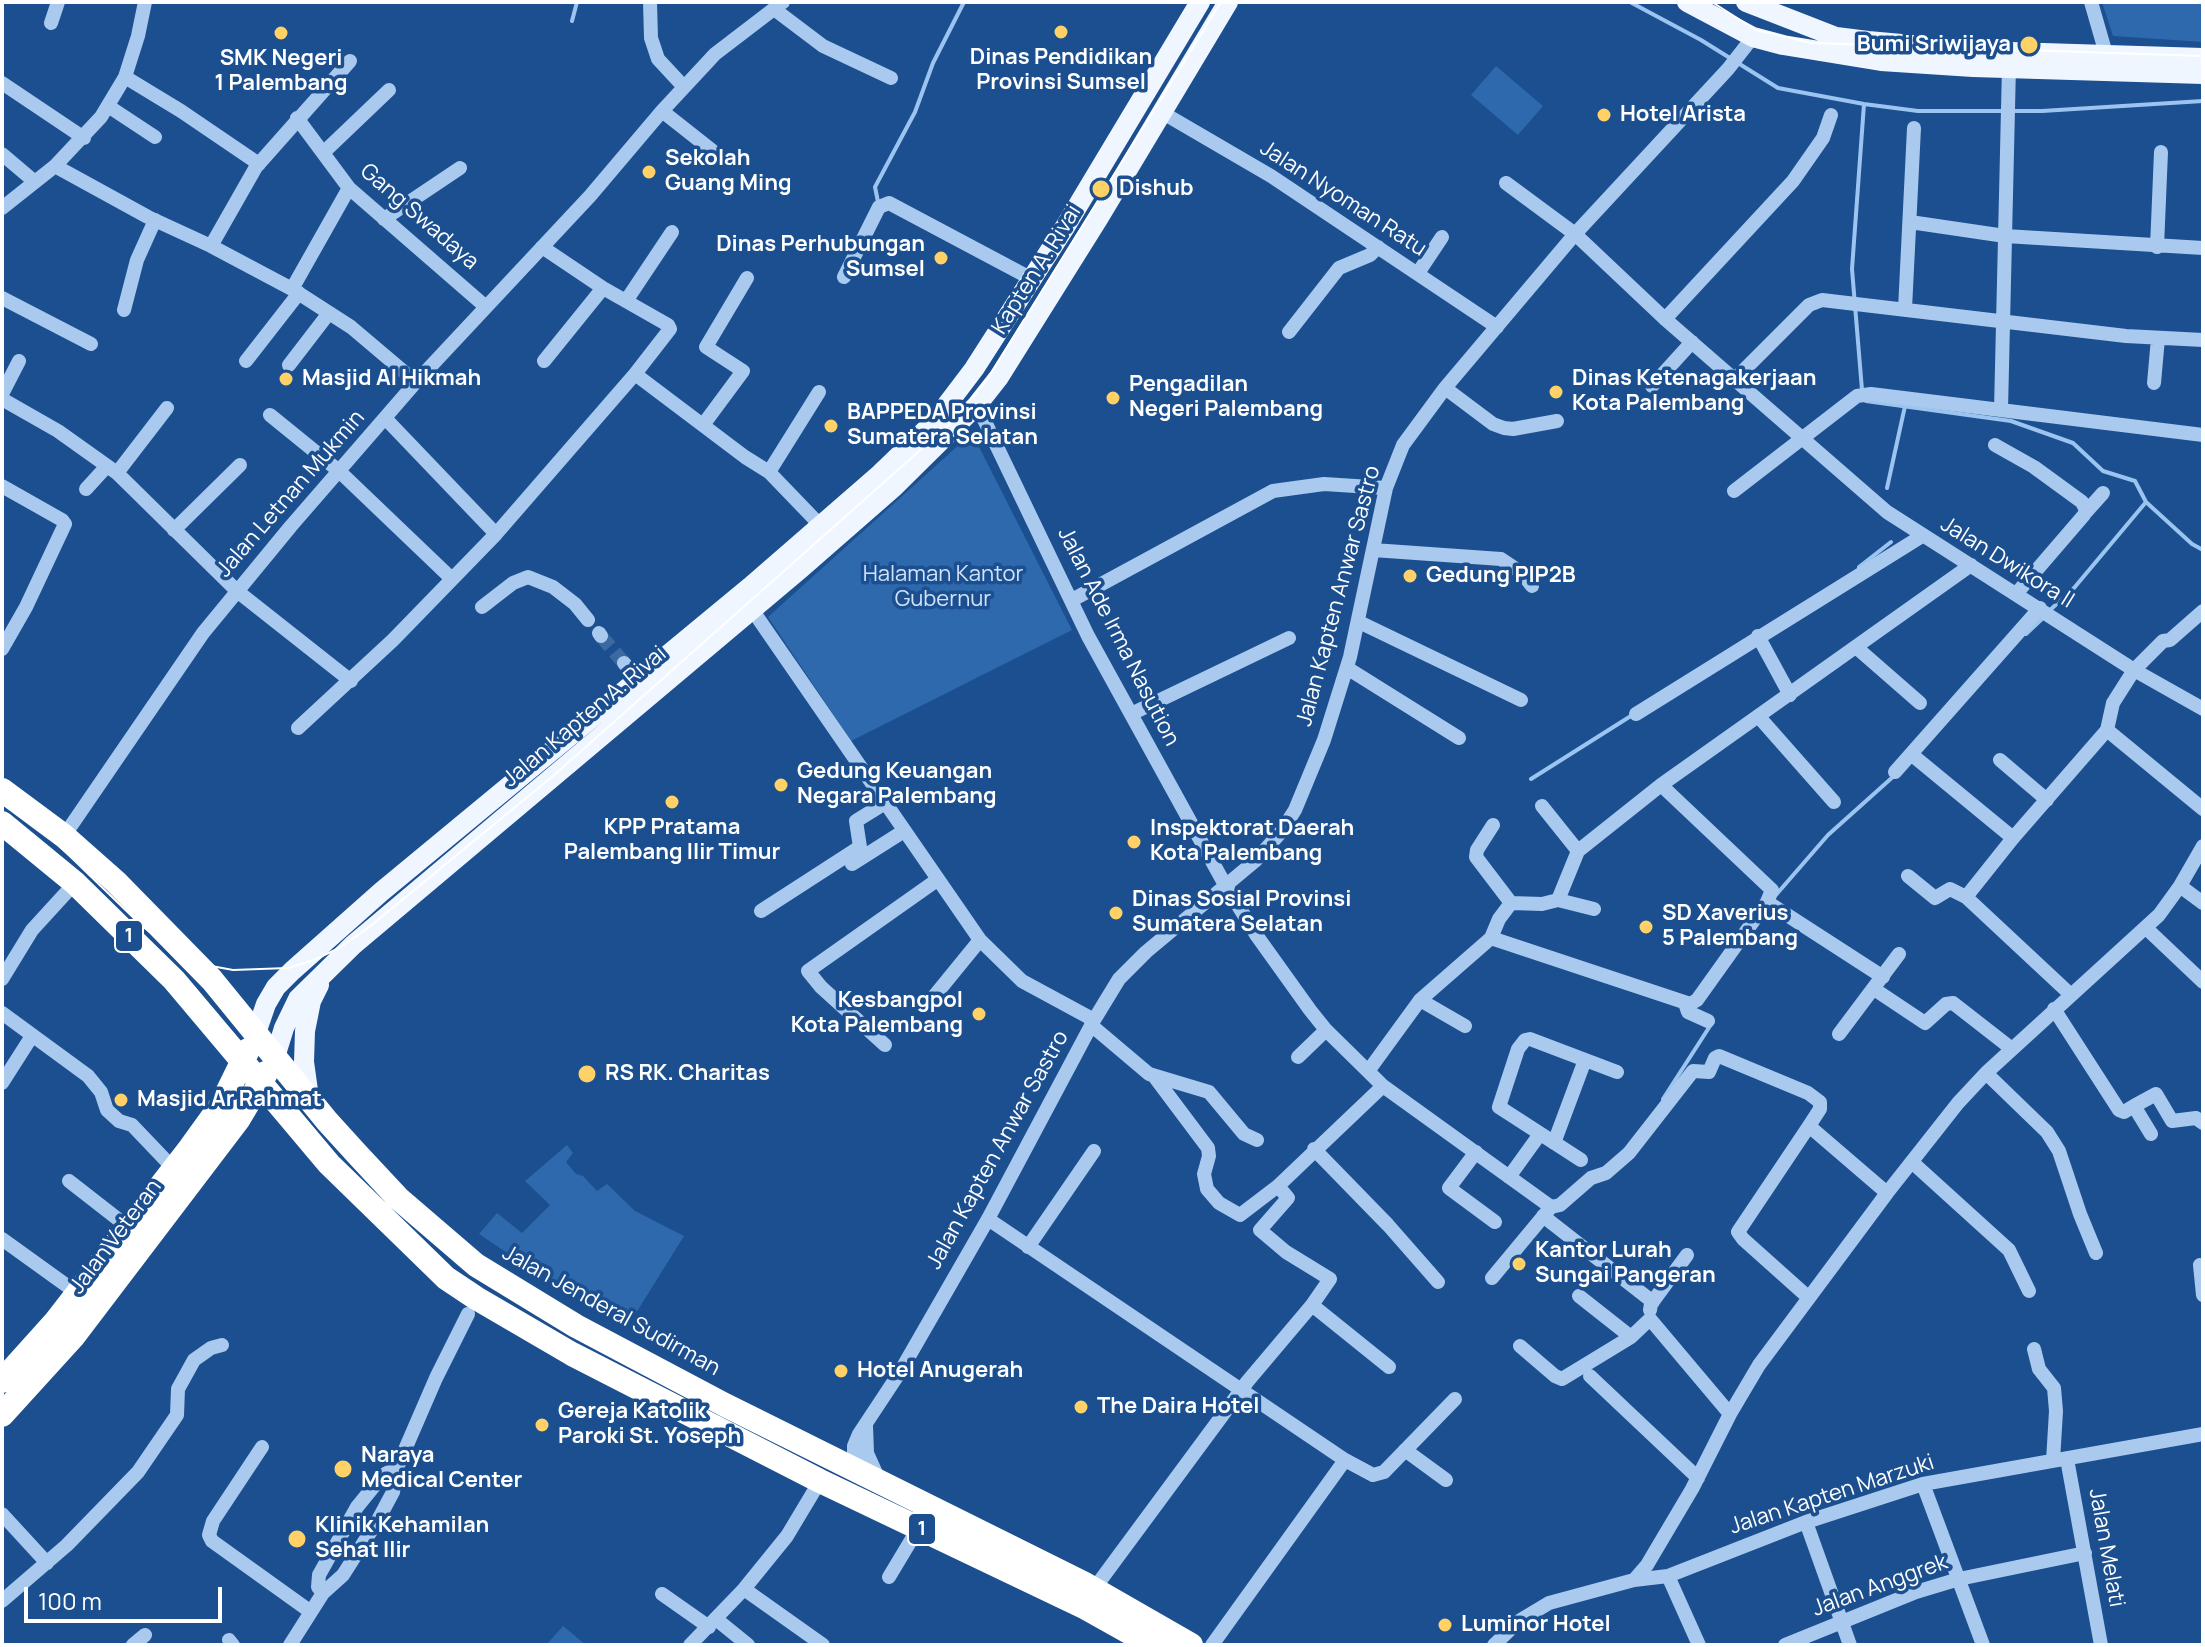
<!DOCTYPE html>
<html>
<head>
<meta charset="utf-8">
<style>
	body { margin:0 }
	#map { position:relative; width:2205px; height:1647px; overflow:hidden; background:#1b4f8f; font-family:Manrope,sans-serif }
	canvas { display:block }
	.frame { position:absolute; inset:0; border:4px solid #fff; pointer-events:none }
	.scale { position:absolute; left:24px; top:1587px; width:198px; height:36px; box-sizing:border-box; border:4px solid #fff; border-top:0; padding-left:10px; font-size:24px; line-height:28px; white-space:nowrap; color:#fff; -webkit-text-stroke:6px #1b4f8f; paint-order:stroke }
</style>
</head>
<body>
<div id="map">
<canvas width="2205" height="1647"></canvas>
<div class="frame"></div>
<div class="scale">100 m</div>
</div>
<script>
const ctx = document.querySelector('canvas').getContext('2d');
ctx.lineJoin = 'round';
function paint(path, color) {
  ctx.fillStyle = color;
  ctx.fill(path, 'evenodd');
}
function toPath(rows) {
  const path = new Path2D();
  for (const r of rows) {
    path.moveTo(r[0], r[1]);
    for (let i = 2; i < r.length; i += 2) path.lineTo(r[i], r[i + 1]);
  }
  return path;
}
function stroke(path, color, width, dash) {
  ctx.strokeStyle = color;
  ctx.lineWidth = width;
  ctx.lineCap = dash ? 'butt' : 'round';
  ctx.setLineDash(dash || []);
  ctx.stroke(path);
}
function label(font, color, halo, rows, align = 'center') {
  ctx.font = font + ' Manrope,sans-serif';
  ctx.lineWidth = 7;
  ctx.setLineDash([]);
  ctx.textBaseline = 'middle';
  ctx.strokeStyle = halo;
  ctx.fillStyle = color;
  for (const [text, x, y, turn = 0] of rows) {
    ctx.save();
    ctx.translate(x, y);
    ctx.rotate((+turn || 0) * Math.PI / 180);
    ctx.textAlign = isNaN(turn) ? turn : align;
    if (halo) ctx.strokeText(text, 0, 0);
    ctx.fillText(text, 0, 0);
    ctx.restore();
  }
}
paint(toPath([
	[2102,2,2203,2,2203,42,2113,36],
	[1496,66,1543,106,1518,135,1471,95],
	[972,433,1072,630,851,741,768,617],
	[567,1145,573,1153,566,1162,576,1174,583,1176,597,1191,607,1184,635,1211,684,1236,628,1326,552,1283,479,1234,497,1213,522,1233,550,1205,525,1181],
	[563,1626,586,1645,546,1645]
]), '#2e69ad');
stroke(toPath([
	[1630,2,1701,40,1778,88,1864,104,1918,111,2042,111,2203,101],
	[572,21,577,2],
	[878,202,875,187,915,112,933,63,964,2],
	[1862,390,1852,269,1864,104],
	[1866,401,2011,421,2073,443,2103,471,2135,481,2146,502,2192,544,2203,550],
	[1887,488,1905,406],
	[1859,567,1891,542],
	[2049,611,2074,588,2146,502],
	[2026,634,2043,618],
	[1531,779,1634,714],
	[1775,896,1828,835,1895,775],
	[1663,1099,1710,1026]
]), '#9cc4f0', 4);
stroke(toPath([
	[601,636,624,663]
]), '#3d69a0', 14, [14, 7]);
stroke(toPath([
	[650,2,651,38,658,59,684,87],
	[2091,2,2106,54],
	[774,9,823,46,891,78],
	[51,23,58,2],
	[125,77,181,111,259,164],
	[2,83,84,138],
	[108,106,155,137],
	[662,111,719,156],
	[1163,113,1271,176,1497,327],
	[297,118,349,188,486,307],
	[323,153,389,90],
	[2,154,35,182],
	[55,166,148,217,211,246,292,289,351,327,416,382],
	[1506,183,1575,234,1665,319,1887,512,2134,670,2203,709],
	[2,208,55,166,101,117,125,77,138,36,145,2],
	[384,219,460,168],
	[1910,222,2005,236,2203,248],
	[211,246,256,167,350,61],
	[2157,247,2161,152],
	[1418,273,1442,237],
	[844,277,879,207,889,203,1032,279],
	[292,289,349,188],
	[2,298,91,344],
	[626,301,672,232],
	[1905,309,1914,128],
	[124,310,137,260,155,220],
	[1665,319,1793,181,1823,138,1831,115],
	[1289,332,1339,268,1370,255,1378,247],
	[246,361,299,293],
	[544,361,603,288],
	[289,365,329,313],
	[635,374,745,457,769,472,821,526],
	[1735,379,1809,305,1822,300,2126,336,2203,340],
	[2154,383,2158,338],
	[1652,386,1692,342],
	[1445,388,1493,424,1504,428,1513,429,1557,421],
	[2,394,19,361],
	[2,399,58,431,117,473,237,591,351,681],
	[977,405,1088,636,1224,883,1257,936,1310,1010,1326,1030,1383,1086,1551,1207],
	[2001,410,2009,66],
	[270,415,339,471,452,579],
	[385,418,496,534],
	[703,425,743,371,706,347,747,278],
	[1995,445,2034,467,2082,502,2086,510,2084,515,2016,594],
	[769,472,819,392],
	[117,473,167,408],
	[2,486,62,520,65,524,26,607,2,649],
	[86,489,107,466],
	[1734,491,1857,396,1871,394,2203,435],
	[2086,512,2103,493],
	[174,530,240,465],
	[1373,550,1501,559,1522,573,1532,586],
	[1072,600,1273,491,1324,484,1386,488],
	[482,607,513,583,528,577,553,587,575,604,588,620],
	[751,608,980,940,1022,981,1094,1020],
	[2203,611,2170,640,2163,641,2134,670,2113,703,2107,730,2203,809],
	[1359,622,1521,700],
	[599,633,601,636],
	[1758,636,1790,695],
	[1857,648,1920,703],
	[624,663,638,680],
	[1347,668,1459,738],
	[1131,714,1289,638],
	[1636,714,1922,536],
	[1759,717,1834,802],
	[298,728,393,640,496,534,635,374,670,329,668,325,603,288,542,247],
	[1911,754,2013,838],
	[2000,760,2047,800],
	[1895,772,2040,608],
	[1661,785,1772,890,1767,902],
	[1542,806,1578,851],
	[1493,825,1477,850,1476,857,1511,903],
	[64,836,203,633,291,526,416,382,590,196,662,111,715,54,783,2],
	[852,864,904,831],
	[1908,876,1935,898,1950,889,1966,897],
	[2180,886,2203,903],
	[1558,900,1594,909],
	[761,911,860,847,856,821,885,803],
	[2146,928,2203,982],
	[1491,938,1690,1004,1697,1000,1767,902,1883,977],
	[2,979,32,930,75,883],
	[1874,989,1925,1023,1946,1004,1953,1003,2012,1049],
	[2070,994,1966,897,2013,838,2107,730],
	[1420,1000,1465,1026],
	[1685,1003,1688,1012,1708,1021],
	[927,1005,980,940],
	[2054,1009,2119,1110,2124,1112,2134,1106,2151,1134],
	[2,1013,88,1076,101,1092,107,1110,119,1121,132,1125,174,1169],
	[1091,1025,1149,1074,1209,1092,1244,1134,1257,1140],
	[1839,1034,1899,954],
	[885,1045,821,987,808,971,937,880],
	[1298,1057,1326,1030],
	[1369,1070,1420,1000,1491,938,1499,919,1511,903,1542,904,1558,900,1578,851,1661,785,1971,565],
	[1986,1073,2047,1132,2059,1151,2080,1214,2096,1253],
	[1154,1076,1208,1148,1209,1156,1204,1174,1207,1189,1219,1203,1240,1215,1278,1186,1383,1086],
	[2,1083,32,1036],
	[2134,1106,2156,1094,2172,1121,2196,1118,2203,1123],
	[1809,1126,1887,1193],
	[1554,1143,1585,1060],
	[1314,1149,1388,1225,1438,1282],
	[1476,1152,1449,1188,1495,1222],
	[1581,1160,1499,1107,1518,1049,1525,1040,1530,1039,1617,1072],
	[1913,1163,2009,1250,2029,1291],
	[1509,1177,1540,1134],
	[69,1181,128,1227],
	[1278,1186,1288,1198,1260,1230,1286,1252,1330,1279,1312,1305],
	[1543,1216,1653,1302],
	[988,1219,1345,1460,1373,1475,1384,1472,1455,1399],
	[2,1239,77,1293],
	[1028,1247,1094,1151],
	[2200,1265,2203,1295],
	[1492,1278,1551,1207,1560,1205,1591,1178,1606,1173,1629,1153,1693,1071,1709,1072,1715,1058,1719,1056,1808,1093,1820,1102,1820,1109,1809,1126,1738,1232,1743,1239,1809,1298],
	[1579,1296,1631,1337],
	[1650,1310,1651,1304,1687,1255],
	[1520,1346,1555,1376,1562,1379,1631,1337,1650,1319,1730,1414],
	[2034,1349,2039,1369,2054,1388,2056,1411,2053,1461],
	[1590,1376,1698,1478],
	[866,1425,867,1453,880,1482],
	[262,1447,213,1521,209,1535,212,1541,311,1612],
	[1405,1450,1446,1480],
	[2067,1459,2101,1645],
	[860,1471,854,1456,854,1446,859,1434,900,1372,988,1219,1094,1020,1119,979,1146,952,1255,861,1281,832,1295,810,1324,740,1350,657,1386,488,1403,445,1445,388,1575,234,1728,69,1753,37],
	[1923,1484,1983,1645],
	[2,1514,47,1563],
	[1806,1522,1850,1645],
	[1668,1576,1699,1645],
	[889,1577,919,1527],
	[1634,1580,1647,1565,1692,1489,1730,1414,1759,1365,1887,1193,1958,1103,1986,1073,2159,915,2180,886,2203,846],
	[744,1589,823,1645],
	[1094,1589,1247,1382,1312,1305,1389,1367],
	[323,1593,318,1587,319,1575,357,1507,383,1475,397,1468],
	[662,1594,709,1627],
	[2,1601,67,1545,138,1472,177,1415,178,1389,194,1360,211,1348,222,1345],
	[716,1619,748,1645],
	[229,1640,233,1645],
	[133,1645,145,1635],
	[290,1645,323,1593,343,1575,378,1520,393,1492,397,1468,436,1378,468,1314],
	[690,1645,744,1589,787,1536,820,1481],
	[1212,1645,1345,1460],
	[1494,1645,1519,1621,1549,1603,1634,1580,1668,1576,1806,1522,1923,1484,2203,1434],
	[1785,1645,1916,1592,1959,1579,2085,1553]
]), '#a9c9ee', 14);
stroke(toPath([
	[1687,2,1753,37,1783,45,1881,61,1973,67,2203,74],
	[1746,2,1836,37,1868,41,1979,51,2203,58],
	[256,1033,266,1004,276,987,292,971,381,892,750,587,880,474,933,423,974,369,1065,227,1200,2],
	[275,1057,284,1028,298,999,353,945,800,569,894,487,977,405,999,377,1098,219,1228,2],
	[309,1098,304,1062,305,1031,311,1001,319,985]
]), '#f0f6ff', 20);
stroke(toPath([
	[2,790,64,836,116,882,212,980,327,1121,357,1154,398,1198,476,1265,576,1326,725,1405,1083,1583,1191,1645],
	[2,823,75,883,174,980,329,1164,446,1278,476,1298,572,1354,820,1481,1086,1608,1152,1645],
	[2,1381,55,1322,190,1148,221,1105,248,1050],
	[2,1415,73,1337,238,1120,266,1073]
]), '#fff', 24);
stroke(toPath([
	[1712,2,1756,30,1812,43,2203,56],
	[2,794,45,832,142,926,164,943,206,965,233,970,288,968,314,960,339,948,368,928,553,776,953,421,988,378,1221,2]
]), '#fff', 2);
for (const [x, y, r, color] of [
	[1061,32,8,"#ffd166"],
	[281,33,8,"#ffd166"],
	[2029,45,10,"#ffd166"],
	[1604,115,8,"#ffd166"],
	[649,172,8,"#ffd166"],
	[1101,189,10,"#ffd166"],
	[941,258,8,"#ffd166"],
	[286,379,8,"#ffd166"],
	[1556,392,8,"#ffd166"],
	[1113,398,8,"#ffd166"],
	[831,426,8,"#ffd166"],
	[1410,576,8,"#ffd166"],
	[781,785,8,"#ffd166"],
	[672,802,8,"#ffd166"],
	[1134,842,8,"#ffd166"],
	[1116,913,8,"#ffd166"],
	[1646,927,8,"#ffd166"],
	[979,1014,8,"#ffd166"],
	[587,1074,10,"#ffd166"],
	[121,1100,8,"#ffd166"],
	[1519,1264,8,"#ffd166"],
	[841,1371,8,"#ffd166"],
	[1081,1407,8,"#ffd166"],
	[542,1425,8,"#ffd166"],
	[343,1469,10,"#ffd166"],
	[297,1539,10,"#ffd166"],
	[1445,1625,8,"#ffd166"]
]) {
  const dot = new Path2D();
  dot.arc(x, y, r, 0, 2 * Math.PI);
  ctx.fillStyle = color;
  ctx.fill(dot);
  stroke(dot, '#1b4f8f', 3);
}
for (const [x, y, w] of [
	[129,936,28],
	[922,1529,28]
]) {
  const box = new Path2D();
  box.roundRect(x - w / 2, y - 16, w, 32, 6);
  ctx.fillStyle = '#1b4f8f';
  ctx.fill(box);
  stroke(box, '#fff', 2);
}
label('bold 20px', '#fff', null, [
	["1",129,936],
	["1",922,1529]
]);
label('bold 22px', '#fff', '#1b4f8f', [
	["Bumi Sriwijaya",2011,45,"right"],
	["Dinas Pendidikan",1061,58,"center"],
	["Provinsi Sumsel",1061,83,"center"],
	["SMK Negeri",281,59,"center"],
	["1 Palembang",281,84,"center"],
	["Hotel Arista",1620,115],
	["Sekolah",665,159],
	["Guang Ming",665,184],
	["Dishub",1119,189],
	["Dinas Perhubungan",925,245,"right"],
	["Sumsel",925,270,"right"],
	["Masjid Al Hikmah",302,379],
	["Dinas Ketenagakerjaan",1572,379],
	["Kota Palembang",1572,404],
	["Pengadilan",1129,385],
	["Negeri Palembang",1129,410],
	["BAPPEDA Provinsi",847,413],
	["Sumatera Selatan",847,438],
	["Gedung PIP2B",1426,576],
	["Gedung Keuangan",797,772],
	["Negara Palembang",797,797],
	["KPP Pratama",672,828,"center"],
	["Palembang Ilir Timur",672,853,"center"],
	["Inspektorat Daerah",1150,829],
	["Kota Palembang",1150,854],
	["Dinas Sosial Provinsi",1132,900],
	["Sumatera Selatan",1132,925],
	["SD Xaverius",1662,914],
	["5 Palembang",1662,939],
	["Kesbangpol",963,1001,"right"],
	["Kota Palembang",963,1026,"right"],
	["RS RK. Charitas",605,1074],
	["Masjid Ar Rahmat",137,1100],
	["Kantor Lurah",1535,1251],
	["Sungai Pangeran",1535,1276],
	["Hotel Anugerah",857,1371],
	["The Daira Hotel",1097,1407],
	["Gereja Katolik",558,1412],
	["Paroki St. Yoseph",558,1437],
	["Naraya",361,1456],
	["Medical Center",361,1481],
	["Klinik Kehamilan",315,1526],
	["Sehat Ilir",315,1551],
	["Luminor Hotel",1461,1625]
], 'left');
label('22px', '#fff', '#1b4f8f', [
	["Jalan Nyoman Ratu",1343,199,33],
	["Gang Swadaya",419,217,41],
	["Kapten A. Rivai",1037,270,-58],
	["Jalan Letnan Mukmin",291,494,-49],
	["Jalan Dwikora II",2007,563,32],
	["Jalan Kapten Anwar Sastro",1339,596,-75],
	["Jalan Ade Irma Nasution",1118,637,63],
	["Jalan Kapten A. Rivai",585,717,-40],
	["Jalan Kapten Anwar Sastro",998,1150,-61],
	["Jalan Veteran",116,1237,-53],
	["Jalan Jenderal Sudirman",611,1311,29],
	["Jalan Kapten Marzuki",1832,1495,-18],
	["Jalan Melati",2106,1548,80],
	["Jalan Anggrek",1880,1586,-20]
]);
label('22px', '#cfe3fa', '#1b4f8f', [
	["Halaman Kantor",943,575],
	["Gubernur",943,600]
]);
</script>
</body>
</html>
